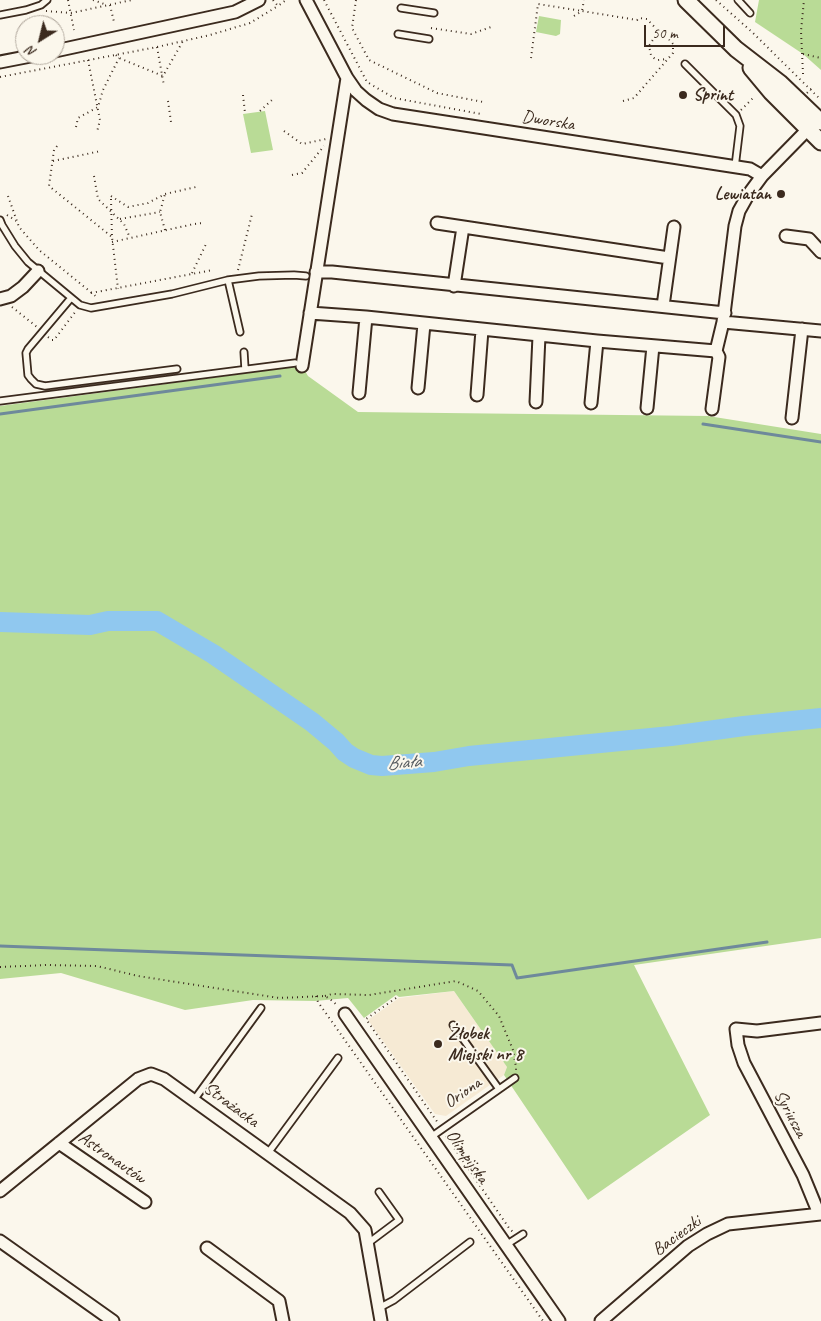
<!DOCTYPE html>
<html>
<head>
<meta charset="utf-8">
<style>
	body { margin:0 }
	#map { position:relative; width:821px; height:1321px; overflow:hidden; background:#fbf7ec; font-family:Caveat,sans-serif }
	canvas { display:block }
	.north { position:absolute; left:15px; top:15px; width:50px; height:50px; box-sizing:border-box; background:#fbf7ec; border:1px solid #aea59a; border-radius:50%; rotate:216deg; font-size:14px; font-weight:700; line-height:20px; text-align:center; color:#3b2a1e }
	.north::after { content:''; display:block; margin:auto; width:18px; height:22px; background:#3b2a1e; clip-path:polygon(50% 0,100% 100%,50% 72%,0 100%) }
	.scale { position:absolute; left:644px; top:25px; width:81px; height:22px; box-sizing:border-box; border:2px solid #3b2a1e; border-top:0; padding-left:6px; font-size:15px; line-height:18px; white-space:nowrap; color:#3b2a1e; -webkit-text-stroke:4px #fbf7ec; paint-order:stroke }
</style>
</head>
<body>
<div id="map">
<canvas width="821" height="1321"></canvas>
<div class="north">N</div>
<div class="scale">50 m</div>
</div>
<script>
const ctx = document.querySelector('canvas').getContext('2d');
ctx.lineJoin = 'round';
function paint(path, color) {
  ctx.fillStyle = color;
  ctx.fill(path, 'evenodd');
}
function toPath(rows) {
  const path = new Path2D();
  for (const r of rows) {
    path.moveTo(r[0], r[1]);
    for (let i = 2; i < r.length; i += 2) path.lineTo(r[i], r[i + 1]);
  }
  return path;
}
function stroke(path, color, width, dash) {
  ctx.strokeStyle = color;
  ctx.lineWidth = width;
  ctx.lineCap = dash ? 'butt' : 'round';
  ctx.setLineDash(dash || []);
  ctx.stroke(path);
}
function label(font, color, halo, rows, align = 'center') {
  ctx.font = font + ' Caveat,sans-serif';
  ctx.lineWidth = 4;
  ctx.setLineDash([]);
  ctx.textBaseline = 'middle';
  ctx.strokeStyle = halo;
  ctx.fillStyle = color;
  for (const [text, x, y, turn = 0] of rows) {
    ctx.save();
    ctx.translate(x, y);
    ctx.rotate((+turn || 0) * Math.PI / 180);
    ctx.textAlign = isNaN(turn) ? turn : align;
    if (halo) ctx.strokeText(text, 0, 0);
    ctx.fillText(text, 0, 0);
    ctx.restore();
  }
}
paint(toPath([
	[454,991,507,1067,504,1075,446,1116,435,1114,368,1020,399,998]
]), '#f6ead4');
paint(toPath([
	[759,0,821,0,821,70,803,54,755,22],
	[539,16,561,20,560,34,556,36,536,32],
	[265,111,273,150,251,153,243,114],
	[302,366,308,376,358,412,708,416,821,434,821,938,634,965,710,1115,588,1200,504,1075,507,1067,454,991,399,997,396,995,364,1018,348,998,315,1001,253,1000,185,1010,61,973,0,979,0,406]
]), '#b9db96');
stroke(toPath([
	[0,414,280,376],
	[703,424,821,442],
	[0,946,512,965,517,978,767,942]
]), '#6e899b', 3);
stroke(toPath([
	[0,622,90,625,108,621,157,621,213,654,312,722,336,742,345,752,354,758,371,765,382,766,434,762,469,756,671,736,744,726,821,718]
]), '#90c8ef', 20);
const lane = toPath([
	[738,0,750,13],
	[401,8,434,13],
	[0,15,26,10,41,5,47,0],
	[398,34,429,39],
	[685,64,736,115,740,126,735,167],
	[0,220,2,225,15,246,28,262,80,305,91,308,172,294,228,280,259,276,294,275,306,276],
	[228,280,240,332],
	[71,298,28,349,26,353,28,375,31,379,36,384,45,386,177,369],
	[244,352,245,369],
	[0,401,295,363],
	[453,1025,499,1089],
	[194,1100,261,1008],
	[431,1137,515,1078],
	[268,1153,338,1058],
	[367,1244,399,1220,379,1192],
	[506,1245,523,1234],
	[379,1308,394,1300,470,1242]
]);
const street = toPath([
	[306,0,347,78,356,91,366,100,379,109,393,114,750,169,762,176,813,124],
	[55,51,235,12,259,0],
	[0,62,36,55],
	[437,223,669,258],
	[786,236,809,239,821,252],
	[316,272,332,272,725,313],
	[454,286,463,227],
	[0,299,11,296,23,287,38,271],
	[663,306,674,227],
	[310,313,366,317,597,341,716,351],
	[723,322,821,331],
	[302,366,347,78],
	[418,388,424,324],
	[359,393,366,317],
	[477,395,482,330],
	[536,402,539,336],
	[591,403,597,341],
	[647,408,653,346],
	[712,409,719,357,716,351,723,322,735,226,739,211,748,195,762,176],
	[792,418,802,329],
	[345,1014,559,1321],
	[59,1143,145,1202],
	[0,1191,138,1079,151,1074,164,1079,350,1213,365,1230,381,1321],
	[819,1214,803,1175,744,1063,738,1045,736,1029,757,1031,821,1023],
	[0,1241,113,1321],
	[207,1248,279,1301,283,1321],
	[601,1321,688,1246,707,1234,728,1224,821,1214]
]);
const secondary = toPath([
	[686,0,736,49,780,83,821,122],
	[751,68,771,92,821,142]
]);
stroke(lane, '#3b2a1e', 9);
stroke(street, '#3b2a1e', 15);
stroke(secondary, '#3b2a1e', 19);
stroke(toPath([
	[68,0,74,30],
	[93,0,107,5],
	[273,0,278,6,286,0],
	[324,0,367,82,394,98,481,114],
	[356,0,352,28,369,60,437,93,483,102],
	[716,0,752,32,821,100],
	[110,5,114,22],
	[46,11,71,13,132,0],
	[574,16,582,11,637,20,639,18,647,19,663,36],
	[431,28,471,34,491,27],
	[157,47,164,86],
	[803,54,821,58],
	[116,55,119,58,163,76,183,41],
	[531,58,538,4,582,11,584,0],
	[88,60,100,120,97,132],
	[803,74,801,31,804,0],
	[0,77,157,47,210,35,250,23,278,6],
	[807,93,814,86],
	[243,95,245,113],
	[168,101,171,122],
	[623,101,634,98,673,53,673,44,667,37,663,36,654,38,649,46,651,55,654,58,658,60,667,59],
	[741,110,753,98],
	[260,111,273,99],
	[76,127,78,118,98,107,103,90,119,58],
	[284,131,302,144,326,139],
	[57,146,54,150,49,186,112,237],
	[53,161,101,151],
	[292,175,302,173,324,146],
	[94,176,98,199,124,224,130,238],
	[8,196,19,227,39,250,98,298],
	[111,196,128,207,148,203,165,194,196,187],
	[111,199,112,237,118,289],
	[7,215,18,222],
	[120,219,160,212],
	[165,230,160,212,165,194],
	[112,242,194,224,203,223],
	[238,270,252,214],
	[192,273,207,242],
	[91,293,213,270],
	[12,307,37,327],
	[48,337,52,340,54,340,76,311],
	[0,967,47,965,97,966,138,976,279,998,325,996,330,999,337,1005],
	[316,996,318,1002,543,1321],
	[325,996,332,994,369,995,456,981,478,991,499,1016,513,1050,516,1067,516,1071],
	[396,998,366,1019,438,1123],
	[446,1136,509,1228,513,1232]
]), '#3b2a1e', 2, [1, 4]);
stroke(lane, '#fbf7ec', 5.5);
stroke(street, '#fbf7ec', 11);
stroke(secondary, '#fbf7ec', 15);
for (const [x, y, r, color] of [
	[683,95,5,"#3b2a1e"],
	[781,194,5,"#3b2a1e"],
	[438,1044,5,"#3b2a1e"]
]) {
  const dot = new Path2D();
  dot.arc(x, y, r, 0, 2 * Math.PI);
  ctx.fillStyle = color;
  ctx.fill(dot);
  stroke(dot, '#fbf7ec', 2);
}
label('bold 18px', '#3b2a1e', '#fbf7ec', [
	["Sprint",693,95],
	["Lewiatan",771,194,"right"],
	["Żłobek",448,1034],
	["Miejski nr 8",448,1055]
], 'left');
label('18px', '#3b2a1e', '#fbf7ec', [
	["Dworska",548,121,9],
	["Oriona",463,1093,-35],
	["Strażacka",231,1105,36],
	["Syriusza",790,1114,62],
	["Olimpijska",467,1157,55],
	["Astronautów",112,1158,35],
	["Bacieczki",677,1236,-36]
]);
label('italic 19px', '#54595d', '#fbf7ec', [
	["Biała",404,763,-4]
]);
</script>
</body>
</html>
